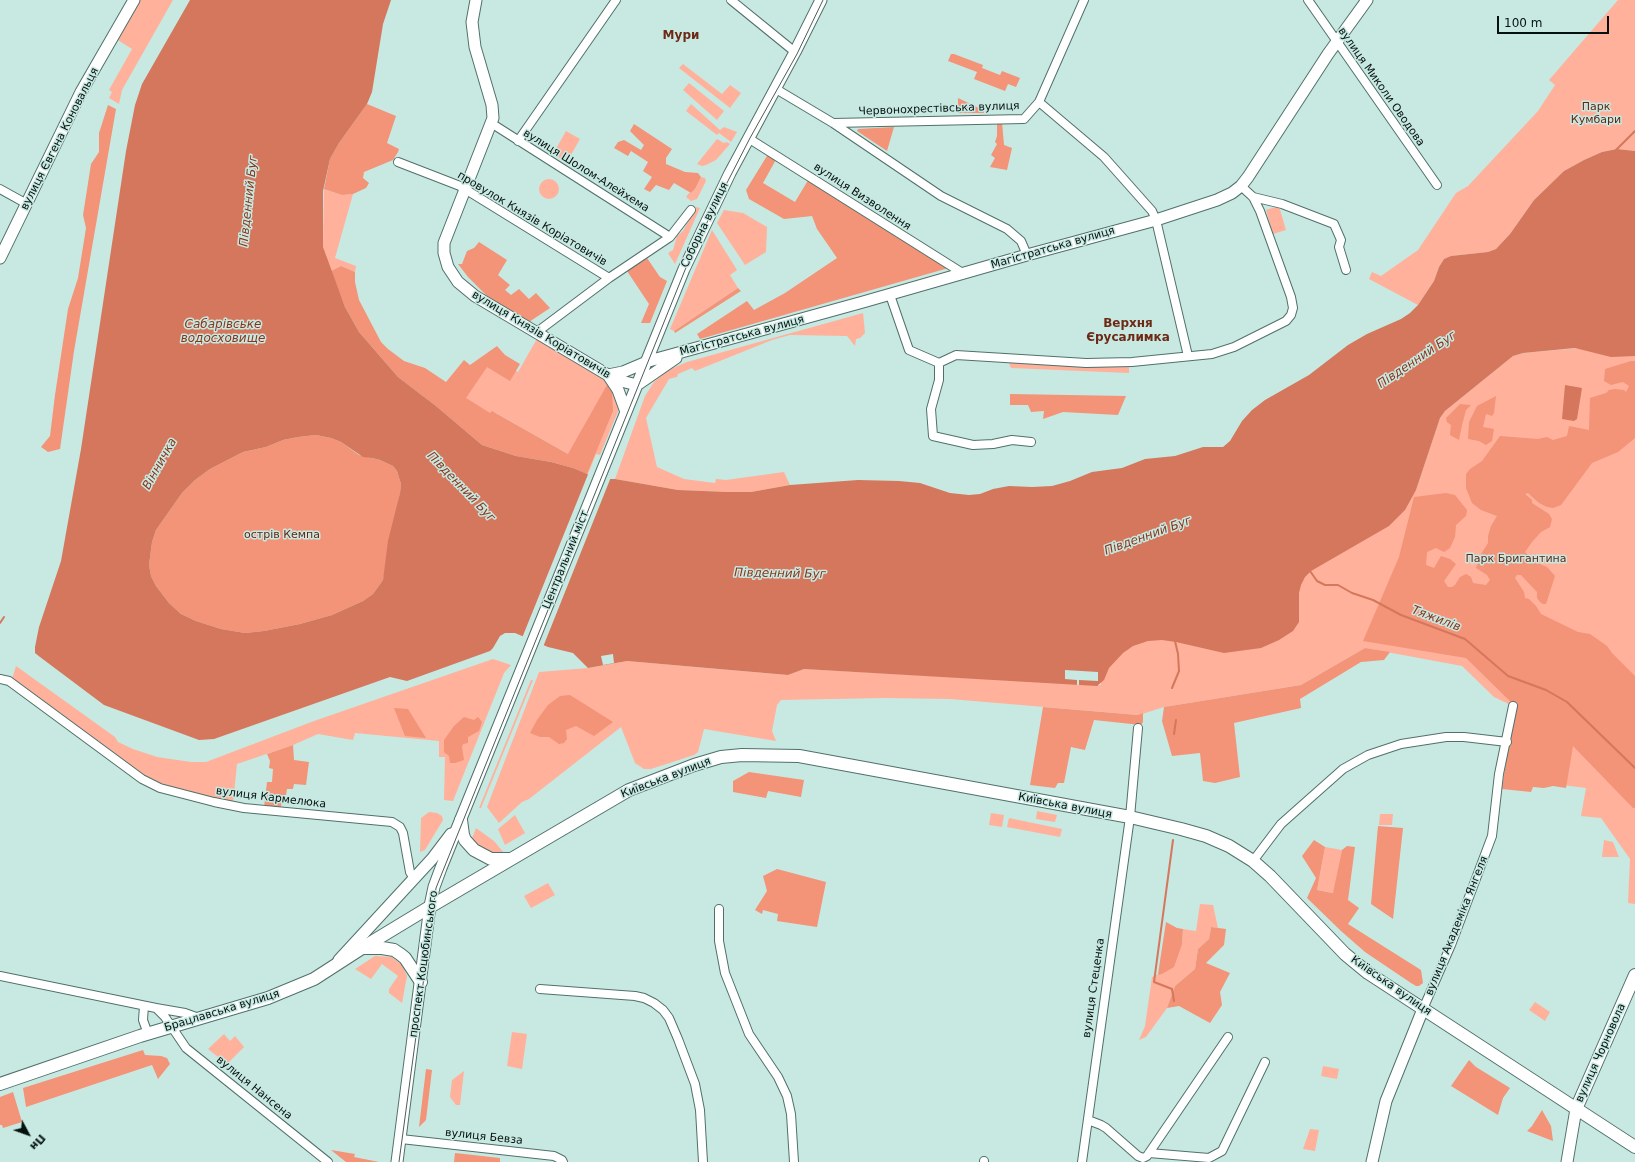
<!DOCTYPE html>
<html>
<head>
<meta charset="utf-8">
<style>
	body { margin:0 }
	#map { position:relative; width:1635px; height:1162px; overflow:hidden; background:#c8e9e2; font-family:"DejaVu Sans",sans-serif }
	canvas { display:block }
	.north { position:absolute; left:8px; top:1114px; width:40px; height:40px; -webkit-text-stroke:3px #c8e9e2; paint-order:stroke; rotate:131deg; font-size:11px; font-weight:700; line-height:16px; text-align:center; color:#05110e }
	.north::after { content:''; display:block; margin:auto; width:14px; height:18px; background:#05110e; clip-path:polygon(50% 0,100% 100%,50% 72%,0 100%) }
	.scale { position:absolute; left:1497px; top:16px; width:112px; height:18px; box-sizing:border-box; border:2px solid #05110e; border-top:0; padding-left:5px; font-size:12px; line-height:14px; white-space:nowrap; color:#05110e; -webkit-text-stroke:3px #c8e9e2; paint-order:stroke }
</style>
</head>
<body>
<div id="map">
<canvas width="1635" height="1162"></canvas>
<div class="north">Пн</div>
<div class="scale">100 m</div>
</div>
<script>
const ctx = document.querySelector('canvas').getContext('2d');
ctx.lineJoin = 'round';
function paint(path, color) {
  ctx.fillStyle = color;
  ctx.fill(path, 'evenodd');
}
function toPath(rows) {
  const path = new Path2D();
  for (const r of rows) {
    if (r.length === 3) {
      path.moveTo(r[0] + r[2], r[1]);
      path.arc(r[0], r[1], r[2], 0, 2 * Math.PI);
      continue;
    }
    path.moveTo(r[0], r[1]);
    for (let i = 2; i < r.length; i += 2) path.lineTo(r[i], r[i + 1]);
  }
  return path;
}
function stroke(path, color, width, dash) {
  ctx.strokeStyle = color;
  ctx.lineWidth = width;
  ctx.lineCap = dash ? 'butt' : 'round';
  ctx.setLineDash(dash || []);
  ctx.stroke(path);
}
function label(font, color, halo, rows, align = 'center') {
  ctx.font = font + ' "DejaVu Sans",sans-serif';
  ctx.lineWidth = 3;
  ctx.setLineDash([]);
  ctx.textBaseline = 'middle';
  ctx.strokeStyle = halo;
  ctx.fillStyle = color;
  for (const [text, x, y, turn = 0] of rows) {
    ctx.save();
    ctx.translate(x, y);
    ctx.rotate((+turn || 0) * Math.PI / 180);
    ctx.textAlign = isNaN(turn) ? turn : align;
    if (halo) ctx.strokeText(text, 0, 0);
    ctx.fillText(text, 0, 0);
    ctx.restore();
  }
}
paint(toPath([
	[134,0,173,0,122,90,119,104,109,98,112,92,109,90,132,49,113,37],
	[1618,0,1635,0,1635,151,1617,149,1602,152,1584,160,1564,171,1534,200,1510,234,1496,249,1488,252,1451,256,1444,259,1439,267,1434,281,1418,305,1369,279,1372,272,1381,276,1418,250,1456,193,1468,186,1538,111,1555,85,1549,80],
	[683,64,722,94,730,85,741,93,730,108,679,68],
	[689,83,724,111,717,120,683,90],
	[691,104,720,130,724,127,737,132,731,142,719,133,717,135,686,111],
	[566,131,580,139,567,162,553,154],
	[717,139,724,143,727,142,730,144,716,160,706,165,702,166,697,164],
	[701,177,705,178,706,181,697,199,691,201,686,197,689,193,691,193,695,189],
	[549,189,10],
	[324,189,342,195,353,194,335,258,356,266,355,272,341,266,331,271,326,260,323,247],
	[1279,206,1286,230,1273,234,1266,210],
	[696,207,700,208,675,264,668,253,673,250,677,236,683,231],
	[724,210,743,213,767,227,766,252,745,265,717,223],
	[712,230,737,270,730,275,738,288,674,331,670,329],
	[863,313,865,333,860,338,856,339,855,346,847,336,790,335,772,340,695,371,692,368,678,374,677,377,669,379,646,418,657,467,684,479,715,483,716,479,726,480,784,472,790,485,751,492,728,492,678,490,615,479,645,396,654,382,668,370,687,362],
	[1635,322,1635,904,1628,903,1630,859,1601,818,1581,816,1586,788,1554,784,1556,767,1505,761,1513,706,1494,697,1462,666,1365,648,1301,685,1164,707,1139,715,950,699,883,698,781,700,777,705,772,731,776,741,704,729,698,752,694,755,651,769,644,769,635,763,621,727,529,799,522,802,499,823,487,807,539,672,588,668,627,661,788,675,804,669,1101,685,1095,661,1296,567,1416,490,1440,418,1445,411,1513,356,1523,353,1579,348],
	[538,337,608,377,619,402,619,409,600,455,596,454,588,474,573,468,568,454,494,412,485,422,456,405,486,363,500,362,518,372],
	[1008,361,1129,364,1129,373,1011,368],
	[493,659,511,665,504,673,453,801,444,800,445,757,439,757,439,741,355,733,353,740,318,734,293,745,237,764,233,803,160,785,146,777,12,679,16,666,115,737,118,742,133,749,157,757,191,762,206,762,314,721],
	[531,680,533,680,481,808,479,808],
	[1037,811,1057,815,1055,822,1036,819],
	[429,812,437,813,442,816,443,820,425,850,420,852,421,818],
	[991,813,1004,815,1002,827,989,825],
	[1380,814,1393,814,1392,825,1379,825],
	[515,815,525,833,505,845,498,829],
	[1009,818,1062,829,1060,837,1007,827],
	[476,828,494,841,504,853,498,856,493,855,471,841],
	[1604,840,1613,842,1619,857,1602,857],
	[1325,847,1342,850,1334,893,1317,890],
	[548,883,555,895,531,908,524,896],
	[1200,904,1213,905,1218,928,1211,927,1209,939,1198,949,1195,969,1175,986,1167,1008,1146,1037,1139,1040,1145,1026,1152,977,1158,974,1161,975,1182,944,1183,929,1196,931],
	[375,956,392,957,402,965,407,976,402,1003,389,993,389,989,398,976,382,964,371,979,355,969],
	[1535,1002,1550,1012,1545,1021,1529,1010],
	[512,1032,527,1034,522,1069,507,1066],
	[224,1034,230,1041,235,1036,244,1047,227,1064,208,1049],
	[1323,1066,1339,1069,1337,1079,1321,1076],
	[464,1071,460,1105,456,1105,450,1097,452,1080],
	[1310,1129,1319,1130,1315,1151,1303,1149]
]), '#ffb19b');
paint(toPath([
	[951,54,954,54,983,65,982,68,1000,75,1002,71,1020,78,1016,87,1008,84,1005,91,974,79,977,72,948,61],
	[958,98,983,110,984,113,958,113],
	[367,104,396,116,387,143,399,149,398,152,393,160,364,172,363,178,369,183,366,188,353,194,342,195,324,189,330,159,339,143],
	[108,105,116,109,74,351,60,449,48,452,41,447,50,436,55,395,68,309,78,278,86,228,83,215,91,164,99,152,99,133],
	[997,122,1002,122,1004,145,1012,148,1007,170,990,167,995,158,991,155,997,144,995,142,997,136],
	[634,124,672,149,666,158,666,164,685,172,698,173,701,177,695,189,691,193,674,183,669,190,656,185,650,192,644,189,652,177,643,171,648,162,631,151,628,156,614,148,618,142,624,140,641,150,644,145,630,131],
	[894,127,887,151,857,131,858,129],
	[770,151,778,156,763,183,795,202,810,177,952,267,700,339,697,334,747,301,754,310,785,293,837,258,817,229,812,216,784,219,749,199,746,190],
	[479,242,507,260,498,275,510,285,505,290,511,295,519,289,529,299,536,293,550,308,529,322,488,297,468,277,458,264,462,264,467,251,474,248],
	[647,258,660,277,667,281,650,323,641,323,649,304,627,271],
	[341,266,355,272,355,282,359,300,381,342,388,349,404,361,425,368,446,382,464,360,470,365,497,346,505,355,520,364,510,381,487,367,466,398,490,413,492,411,568,454,607,385,612,392,613,411,587,474,573,468,551,462,516,456,482,445,436,406,398,377,359,332,345,307,331,271],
	[738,288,741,291,675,333,674,331],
	[1631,361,1635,361,1635,438,1618,452,1592,463,1561,505,1553,508,1547,507,1539,503,1528,493,1525,494,1532,500,1532,503,1549,514,1552,519,1550,527,1541,532,1532,542,1525,552,1535,562,1547,567,1555,576,1546,604,1543,604,1540,602,1537,598,1537,592,1521,575,1517,575,1515,578,1524,592,1525,598,1529,599,1536,606,1541,614,1578,632,1590,634,1607,646,1612,653,1635,676,1635,808,1633,808,1573,746,1566,788,1553,786,1544,788,1533,787,1531,792,1502,789,1514,705,1466,658,1363,641,1399,557,1414,497,1446,493,1455,495,1467,510,1466,516,1456,525,1455,537,1450,548,1444,552,1436,548,1427,552,1426,565,1434,568,1441,556,1450,559,1456,564,1444,581,1448,587,1452,587,1455,585,1460,577,1466,574,1471,577,1473,583,1486,585,1490,580,1487,575,1476,568,1481,554,1488,543,1488,536,1491,526,1497,516,1481,510,1472,503,1466,488,1466,474,1470,469,1482,461,1500,436,1538,439,1547,437,1553,440,1567,436,1569,426,1589,430,1590,398,1606,393,1609,390,1615,389,1624,390,1626,392,1629,386,1623,382,1611,385,1604,381,1605,369],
	[1010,394,1126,396,1118,415,1063,412,1043,419,1044,411,1031,412,1028,405,1010,405],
	[1496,396,1494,413,1492,416,1486,414,1483,427,1494,429,1492,441,1486,445,1479,441,1468,439,1469,422,1477,406],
	[1460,404,1471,405,1466,410,1462,425,1459,440,1450,435,1451,425,1447,422,1446,418],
	[316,435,331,438,341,442,359,455,380,460,393,466,397,471,401,484,400,493,383,580,373,594,363,601,332,615,300,624,264,631,245,633,221,629,196,621,181,614,169,603,156,586,151,576,149,565,152,542,156,530,182,493,195,480,210,469,243,452,266,447,283,440,298,437],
	[1365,648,1390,652,1384,660,1361,662,1300,699,1301,708,1234,723,1240,777,1215,783,1203,781,1200,753,1172,756,1162,721,1164,707,1301,685],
	[570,695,613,722,594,736,576,726,566,730,567,739,564,743,559,744,549,737,540,737,530,733,537,720,548,705,560,696],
	[1043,707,1138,715,1143,713,1143,722,1141,725,1094,720,1085,750,1071,747,1064,783,1058,783,1055,788,1030,785],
	[394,708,408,709,426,738,405,736],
	[464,717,474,720,478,717,482,722,479,731,468,737,468,743,463,744,462,747,464,760,455,763,450,763,449,756,444,752,444,740,454,726],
	[293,745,294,760,309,762,306,785,294,784,293,789,287,789,286,795,282,795,281,808,264,807,267,782,272,782,273,769,269,768,270,761,267,754],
	[749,772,804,780,801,797,768,791,766,798,733,792,733,781],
	[1378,826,1403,828,1393,919,1371,904],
	[1314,840,1325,847,1317,890,1333,893,1342,850,1347,846,1355,847,1348,900,1359,908,1348,924,1421,970,1423,983,1419,986,1416,986,1411,983,1365,952,1341,931,1307,898,1316,878,1302,856],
	[777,869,826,882,817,927,777,921,778,914,763,910,762,914,755,910,767,891,763,876],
	[1166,922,1177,928,1183,929,1182,944,1174,967,1160,975,1158,974],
	[1211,927,1226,929,1224,945,1206,963,1230,973,1220,992,1222,1005,1210,1023,1179,1006,1167,1008,1175,986,1195,969,1198,949,1209,939],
	[143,1050,145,1055,161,1056,167,1058,170,1064,158,1079,152,1065,26,1107,23,1088],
	[1469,1060,1476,1067,1510,1088,1503,1098,1498,1115,1451,1086],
	[426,1069,432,1070,426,1120,419,1127],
	[13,1092,22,1122,3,1128,2,1125,0,1125,0,1097],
	[1542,1110,1551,1126,1553,1141,1527,1131,1532,1126],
	[331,1150,355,1154,354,1157,379,1162,346,1162],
	[455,1153,500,1158,500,1162,454,1162]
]), '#f39377');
paint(toPath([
	[190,0,391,0,383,24,372,92,367,104,339,143,330,159,323,191,323,247,345,307,359,332,398,377,436,406,482,445,516,456,551,462,573,468,599,479,615,479,678,490,728,492,751,492,790,485,858,480,899,481,920,483,950,493,969,495,980,494,993,489,1009,486,1032,487,1052,486,1070,481,1092,472,1122,468,1145,459,1175,456,1203,447,1223,447,1230,441,1242,421,1252,410,1265,400,1309,375,1348,345,1367,334,1401,319,1410,313,1418,305,1434,281,1439,267,1444,259,1451,256,1488,252,1496,249,1510,234,1534,200,1564,171,1584,160,1602,152,1617,149,1635,151,1635,356,1611,357,1575,348,1523,353,1513,356,1445,411,1440,418,1416,490,1405,510,1389,526,1311,571,1305,577,1301,585,1299,593,1299,622,1293,631,1279,640,1261,648,1224,653,1176,642,1162,640,1148,641,1133,646,1123,653,1109,668,1104,680,1097,686,804,669,788,675,627,661,588,668,573,653,548,647,515,633,505,633,500,636,493,648,490,651,407,681,390,677,214,739,199,740,104,705,40,657,35,653,35,647,39,627,61,561,81,449,126,151,135,105,142,84],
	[316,435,331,438,341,442,363,457,372,458,380,460,393,466,397,471,401,484,400,493,388,541,383,580,373,594,363,601,332,615,300,624,264,631,245,633,221,629,196,621,181,614,169,603,156,586,151,576,149,565,152,542,156,530,182,493,195,480,210,469,243,452,266,447,283,440,298,437],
	[1565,385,1582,388,1577,419,1574,421,1562,419]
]), '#d4775c');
paint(toPath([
	[589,472,599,477,611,477,543,647,522,638],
	[613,654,614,663,603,665,601,656],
	[1065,670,1098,672,1098,681,1079,680,1079,685,1077,685,1077,680,1065,679]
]), '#c8e9e2');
stroke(toPath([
	[1616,150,1635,131],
	[1310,571,1317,581,1325,585,1338,585,1352,593,1373,600,1401,615,1465,639,1508,676,1546,690,1567,702,1635,768],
	[0,623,4,617],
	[1172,688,1179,671,1178,654,1175,641],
	[1174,734,1176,720],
	[1173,840,1154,982,1172,989,1174,1001]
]), '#d4775c', 2);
const street = toPath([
	[731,0,795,52],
	[1308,0,1437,185],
	[776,89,833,123,941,196,1007,229,1021,241,1027,255],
	[1039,102,1104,157,1152,211,1156,220,1188,356],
	[491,123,670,237],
	[833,123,1024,119,1039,102,1084,0],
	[748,138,964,274],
	[518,141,616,0],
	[398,162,460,186,609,278],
	[0,189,27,204],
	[1253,197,1282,204,1334,224,1341,240,1339,247,1346,270],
	[890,295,909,350,939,363,956,355,1086,363,1132,362,1212,354,1234,347,1286,321,1291,315,1293,308,1291,297,1260,211,1253,197,1241,186],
	[538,333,541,329,609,278,670,237,691,210],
	[939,363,939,380,931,409,933,436,973,445,993,444,1012,440,1031,442],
	[0,679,9,681,142,779,160,788,214,802,244,808,392,822,400,827,403,833,410,872,414,879],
	[1253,861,1281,824,1343,769,1368,755,1401,744,1446,737,1464,737,1507,742],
	[719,909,719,941,725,973,749,1034,778,1077,787,1096,791,1114,794,1162],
	[0,976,156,1008,165,1017,186,1048,328,1162],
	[540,989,635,996,644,998,654,1003,663,1010,669,1018,678,1039,695,1084,700,1110,703,1162],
	[144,1006,143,1020,148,1034],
	[156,1008,185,1013,199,1018],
	[1423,1009,1451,945,1492,836,1499,774,1513,706],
	[1088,1120,1101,1125,1106,1128,1138,1156,1143,1158,1147,1156,1228,1037],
	[401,1139,554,1156,562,1160,563,1162],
	[1149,1153,1209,1158,1222,1151,1265,1062],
	[984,1162,984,1161],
	[1082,1162,1130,817,1138,728]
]);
const secondary = toPath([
	[476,0,472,22,475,47,492,105,493,118,444,243,444,253,448,267,458,282,475,296,608,375,621,381,637,385],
	[0,258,81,92,134,0],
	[608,375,623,372,649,361,863,302,1027,255,1156,220,1217,200,1232,193,1241,186,1248,177,1328,54,1367,0],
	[608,375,618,390,626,412],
	[637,385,676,358],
	[339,960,432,859,451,834],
	[397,1162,430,906,434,887,441,868,684,269,730,173,795,52,821,0],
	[1372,1162,1386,1101,1423,1009],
	[1567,1162,1576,1109]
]);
const primary = toPath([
	[461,820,463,835,465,840,474,850,491,859,509,859],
	[362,948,382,948,394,950,400,954,405,958,421,982],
	[0,1084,140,1036,268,998,314,979,362,948,433,905,629,790,694,765,721,757,742,755,799,756,1130,817,1181,829,1206,836,1229,846,1253,861,1270,876,1345,954,1368,973,1635,1147],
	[1576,1109,1635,975]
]);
stroke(street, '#51706a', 10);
stroke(secondary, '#51706a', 13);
stroke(primary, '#51706a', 14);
stroke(street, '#fff', 8);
stroke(secondary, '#fff', 11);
stroke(primary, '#fff', 12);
stroke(toPath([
	[399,1162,436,888,685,270,710,216,750,138,797,54,823,0]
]), '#4a5d59', 1);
label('11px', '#05110e', '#c8e9e2', [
	["вулиця Миколи Оводова",1381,87,55],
	["Червонохрестівська вулиця",939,109,-2],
	["вулиця Євгена Коновальця",60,139,-63],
	["вулиця Шолом-Алейхема",586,171,32],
	["вулиця Визволення",862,197,33],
	["провулок Князів Коріатовичів",532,219,31],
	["Соборна вулиця",705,225,-64],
	["Магістратська вулиця",1053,248,-16],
	["вулиця Князів Коріатовичів",541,335,31],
	["Магістратська вулиця",742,336,-15],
	["Центральний міст",566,560,-68],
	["Київська вулиця",666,778,-21],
	["вулиця Кармелюка",271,798,7],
	["Київська вулиця",1065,806,11],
	["вулиця Академіка Янгеля",1457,926,-68],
	["проспект Коцюбинського",424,964,-82],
	["Київська вулиця",1391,986,35],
	["вулиця Стеценка",1094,988,-82],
	["Брацлавська вулиця",222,1011,-17],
	["вулиця Чорновола",1601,1053,-66],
	["вулиця Нансена",254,1088,39],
	["вулиця Бевза",484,1137,6]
]);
label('11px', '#622614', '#c8e9e2', [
	["Парк",1596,107],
	["Кумбари",1596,120],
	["острів Кемпа",282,535],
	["Парк Бригантина",1516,559]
]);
label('bold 12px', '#6c2a16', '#c8e9e2', [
	["Мури",681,36],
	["Верхня",1128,324],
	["Єрусалимка",1128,338]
]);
label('italic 12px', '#89341a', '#c8e9e2', [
	["Південний Буг",249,201,-84],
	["Сабарівське",223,325],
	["водосховище",223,339],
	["Південний Буг",1417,360,-34],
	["Вінничка",160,464,-61],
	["Південний Буг",461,487,46],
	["Південний Буг",1148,536,-20],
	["Південний Буг",780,574,1],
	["Тяжилів",1436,619,21]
]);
</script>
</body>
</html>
